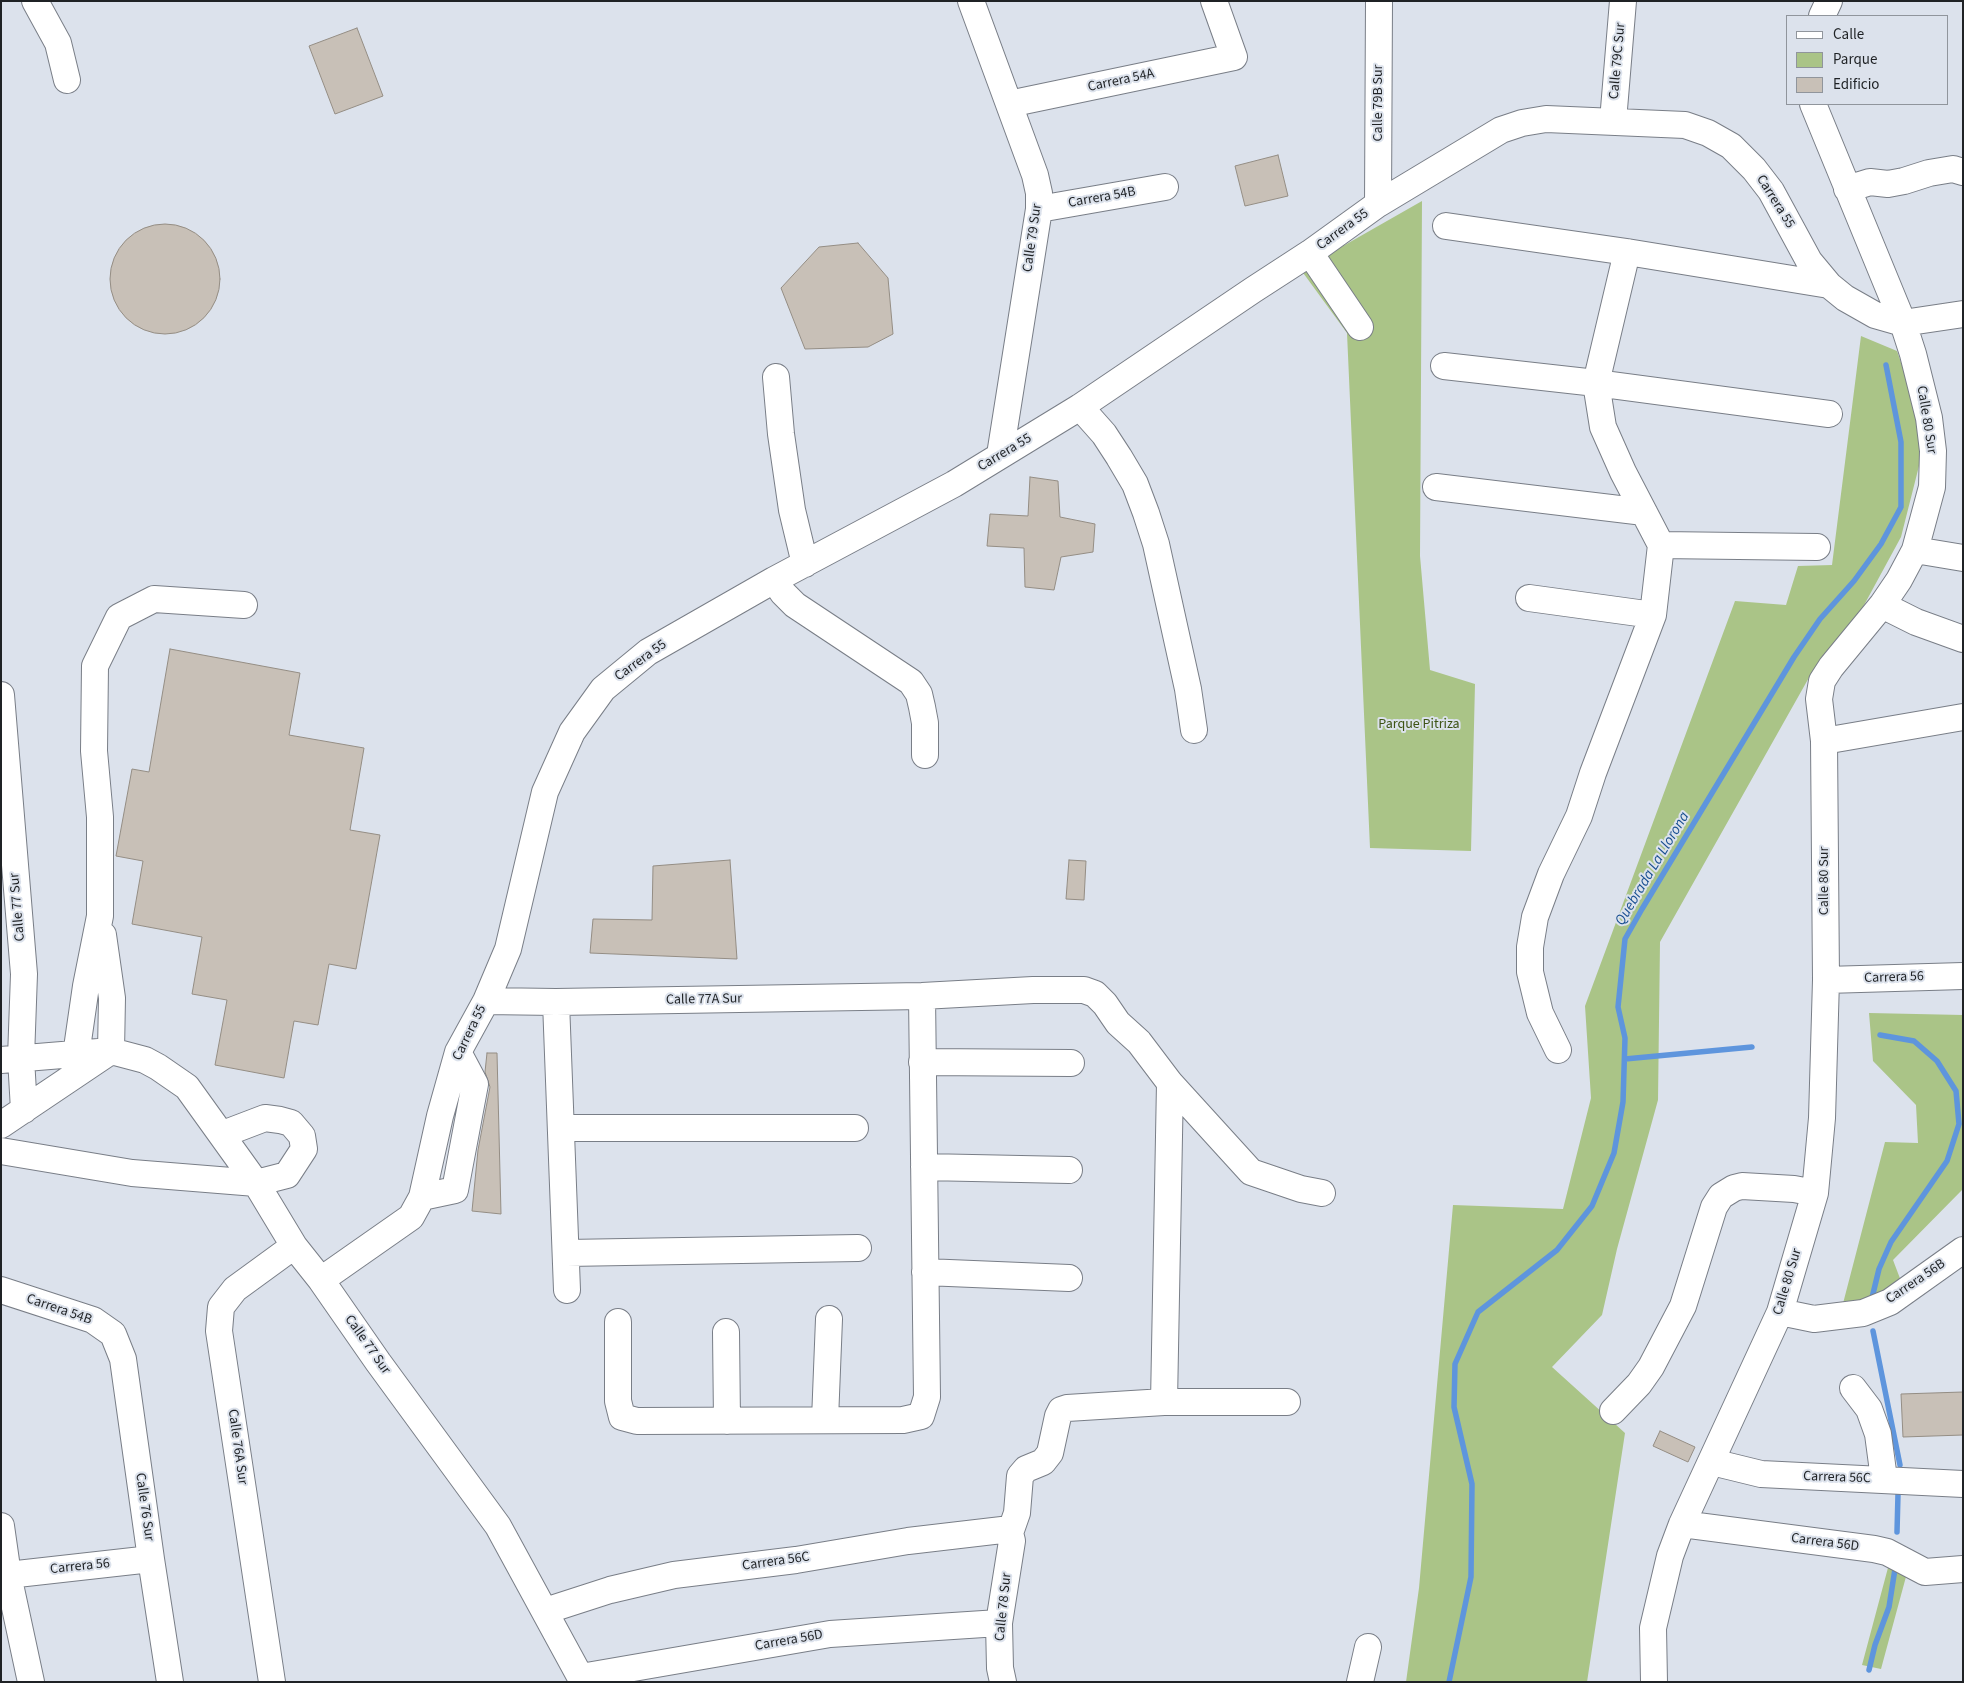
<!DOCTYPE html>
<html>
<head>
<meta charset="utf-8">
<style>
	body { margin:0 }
	#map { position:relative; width:1964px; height:1683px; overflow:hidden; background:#dce2ec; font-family:"Source Sans 3",sans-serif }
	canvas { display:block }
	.frame { position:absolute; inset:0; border:2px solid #1f2225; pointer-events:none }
	.legend { position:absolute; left:1786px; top:15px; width:162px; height:90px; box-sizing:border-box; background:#dce2ec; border:1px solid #90959c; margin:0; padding:6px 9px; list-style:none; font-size:15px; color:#1f2225 }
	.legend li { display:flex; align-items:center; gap:10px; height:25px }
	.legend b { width:25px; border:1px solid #90959c }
</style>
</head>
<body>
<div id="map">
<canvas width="1964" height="1683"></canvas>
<div class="frame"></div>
<ul class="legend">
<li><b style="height:6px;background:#fff"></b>Calle</li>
<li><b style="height:14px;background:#aac487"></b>Parque</li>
<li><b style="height:14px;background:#c8c0b7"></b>Edificio</li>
</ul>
</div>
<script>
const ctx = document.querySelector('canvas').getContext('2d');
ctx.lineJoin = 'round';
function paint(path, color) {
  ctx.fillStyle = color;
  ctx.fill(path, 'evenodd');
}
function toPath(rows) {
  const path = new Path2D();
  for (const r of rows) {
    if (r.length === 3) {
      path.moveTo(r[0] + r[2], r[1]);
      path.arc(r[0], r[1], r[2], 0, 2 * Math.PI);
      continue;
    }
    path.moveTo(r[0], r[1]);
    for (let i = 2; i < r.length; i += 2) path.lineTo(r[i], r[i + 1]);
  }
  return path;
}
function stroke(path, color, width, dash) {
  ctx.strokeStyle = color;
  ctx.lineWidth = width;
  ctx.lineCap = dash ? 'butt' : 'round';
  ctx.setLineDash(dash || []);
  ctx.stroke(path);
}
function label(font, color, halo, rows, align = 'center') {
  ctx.font = font + ' "Source Sans 3",sans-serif';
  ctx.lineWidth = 4;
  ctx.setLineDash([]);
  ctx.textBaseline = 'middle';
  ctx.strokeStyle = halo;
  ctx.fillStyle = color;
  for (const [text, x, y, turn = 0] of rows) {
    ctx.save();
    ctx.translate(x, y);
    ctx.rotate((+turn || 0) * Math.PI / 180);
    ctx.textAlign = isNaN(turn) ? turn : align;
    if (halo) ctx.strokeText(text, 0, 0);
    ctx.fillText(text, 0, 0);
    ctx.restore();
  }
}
paint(toPath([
	[1422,201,1420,556,1430,670,1475,684,1471,851,1370,848,1347,333,1301,270],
	[1861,336,1897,351,1920,417,1920,462,1901,537,1863,607,1811,674,1660,942,1658,1100,1617,1249,1602,1315,1552,1367,1625,1433,1587,1682,1406,1682,1419,1588,1453,1205,1563,1209,1591,1098,1585,1006,1735,601,1786,605,1798,566,1832,565],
	[1869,1013,1963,1015,1963,1189,1893,1260,1904,1289,1840,1315,1885,1142,1918,1143,1916,1105,1873,1061],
	[1889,1564,1907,1573,1881,1669,1862,1665]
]), '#aac487');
stroke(toPath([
	[1625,1059,1752,1047],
	[1871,1302,1879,1269,1891,1242,1947,1161,1959,1124,1956,1091,1937,1061,1914,1041,1880,1035],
	[1873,1331,1900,1465],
	[1897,1532,1898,1494],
	[1869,1670,1875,1645,1889,1607,1895,1569],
	[1449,1682,1471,1577,1472,1484,1454,1407,1455,1364,1478,1312,1557,1250,1592,1206,1614,1153,1623,1102,1625,1038,1618,1007,1625,939,1642,909,1794,657,1820,619,1854,581,1881,544,1901,507,1901,442,1886,365]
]), '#5e95dd', 5.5);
const building = toPath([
	[357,28,383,96,335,114,309,46,357,28],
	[1278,155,1288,196,1245,206,1235,166,1278,155],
	[165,279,55],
	[858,243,888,278,893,334,868,347,805,349,781,288,819,247,858,243],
	[1030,477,1058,481,1060,517,1095,524,1093,552,1061,557,1054,590,1025,587,1024,548,987,546,990,514,1028,516,1030,477],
	[170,649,300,673,289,735,364,748,350,830,380,835,356,969,329,964,318,1025,294,1021,284,1078,215,1065,227,1000,192,994,202,937,132,924,143,861,116,856,132,769,149,772,170,649],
	[730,860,737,959,590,953,593,919,652,920,653,866,730,860],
	[1069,860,1086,861,1084,900,1066,899,1069,860],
	[487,1053,497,1053,501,1214,472,1211,478,1150,490,1087,485,1072,487,1053],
	[1963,1392,1963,1435,1903,1437,1901,1394,1963,1392],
	[1660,1431,1695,1447,1688,1462,1653,1446,1660,1431]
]);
paint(building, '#c8c0b7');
stroke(building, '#948d84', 1);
const minor = toPath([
	[35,1,58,43,67,80],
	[971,1,1035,175,1039,193,1039,209,1000,455],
	[1822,16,1829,1],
	[1009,104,1234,57,1214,1],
	[1613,121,1623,1],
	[1847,189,1870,182,1888,184,1904,181,1929,173,1953,169,1963,172],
	[1378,204,1379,1],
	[1039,209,1165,187],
	[1446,226,1627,252,1829,285],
	[1310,253,1360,327],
	[1444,366,1596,383,1829,414],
	[776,377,781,434,792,510,805,564],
	[1080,407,1104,434,1119,457,1135,484,1146,513,1156,544,1188,689,1194,730],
	[1436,487,1644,512],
	[1661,545,1817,547],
	[1915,550,1963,558],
	[774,580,783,593,795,605,911,682,919,694,922,707,925,723,925,755],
	[1529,598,1653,615],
	[1882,605,1916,622,1963,639],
	[1,695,24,974,21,1058,24,1110],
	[1824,741,1963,717],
	[103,935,112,998,111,1051],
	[1826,980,1963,976],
	[486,1001,556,1002,922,996,1033,990,1084,990,1095,994,1105,1004,1118,1023,1139,1042,1170,1083,1251,1172,1301,1189,1322,1193],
	[556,1002,567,1290],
	[1558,1050,1540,1013,1530,972,1530,947,1535,917,1551,874,1579,816,1593,773,1653,615,1661,545,1623,472,1603,427,1596,383,1627,252],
	[76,1055,86,986,100,916,100,817,94,751,95,666,119,617,154,599,244,605],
	[1,1060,111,1051,145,1060,158,1067,187,1087,256,1183,294,1246,321,1280,378,1362,498,1526,583,1682],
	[922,1062,1071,1063],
	[1,1125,108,1053],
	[561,1128,855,1128],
	[1,1151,132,1173,256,1183,287,1175,304,1149,302,1136,291,1123,280,1120,265,1118,223,1134],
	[924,1167,1069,1170],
	[422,1197,455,1190,475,1084,458,1052],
	[567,1253,858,1248],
	[925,1272,1069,1278],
	[321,1280,411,1217,422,1197,440,1116,458,1052,486,1001,508,949,545,792,572,732,603,689,648,652,774,580,954,484,1080,407,1253,290,1310,253,1378,204,1501,130,1522,123,1546,119,1685,125,1708,133,1731,146,1754,169,1771,191,1809,261,1829,285,1845,298,1875,315,1903,323,1963,314],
	[1,1290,93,1320,113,1334,123,1359,151,1559,170,1682],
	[1780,1312,1814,1319,1863,1313,1890,1302,1963,1250],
	[618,1322,618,1401,622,1417,637,1421,903,1420,921,1416,927,1397,922,996],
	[726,1332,727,1421],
	[1853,1388,1869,1409,1878,1434,1884,1479],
	[1164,1402,1170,1083],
	[1613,1411,1639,1384,1651,1367,1683,1306,1714,1207,1721,1196,1734,1188,1742,1186,1794,1189,1815,1193],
	[825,1420,829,1319],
	[1712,1462,1761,1474,1963,1484],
	[1682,1524,1874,1549,1887,1552,1925,1572,1963,1569],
	[1,1526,8,1575,31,1682],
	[1010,1533,1017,1513,1020,1476,1026,1469,1043,1462,1050,1453,1058,1416,1061,1410,1067,1408,1164,1402,1287,1402],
	[8,1575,151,1559],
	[545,1611,610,1590,674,1575,796,1560,908,1541,1002,1530,1010,1533],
	[581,1677,830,1634,999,1623],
	[272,1682,219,1331,221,1307,235,1289,294,1246],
	[1003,1682,1000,1668,999,1623,1012,1541,1010,1533],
	[1360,1682,1368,1647],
	[1654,1682,1653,1628,1670,1556,1682,1524,1780,1312,1815,1193,1822,1118,1826,980,1824,741,1819,699,1822,681,1831,667,1882,605,1899,580,1915,550,1932,487,1933,451,1929,418,1913,354,1903,323,1813,104]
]);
stroke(minor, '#797e87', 28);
stroke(minor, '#fff', 26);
label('14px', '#1f2225', '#dce2ec', [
	["Calle 79C Sur",1618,61,-85],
	["Carrera 54A",1121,81,-12],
	["Calle 79B Sur",1379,103,-90],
	["Carrera 54B",1102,198,-10],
	["Carrera 55",1775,202,58],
	["Carrera 55",1343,230,-36],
	["Calle 79 Sur",1033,238,-82],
	["Calle 80 Sur",1926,420,81],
	["Carrera 55",1005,453,-31],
	["Carrera 55",641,661,-36],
	["Calle 80 Sur",1825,881,-90],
	["Calle 77 Sur",18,907,-95],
	["Carrera 56",1894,978,-2],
	["Calle 77A Sur",704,1000,-1],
	["Carrera 55",470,1033,-64],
	["Calle 80 Sur",1788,1282,-73],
	["Carrera 56B",1916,1282,-34],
	["Carrera 54B",59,1310,19],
	["Calle 77 Sur",367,1345,55],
	["Calle 76A Sur",237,1447,82],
	["Carrera 56C",1837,1478,2],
	["Calle 76 Sur",144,1507,82],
	["Carrera 56D",1825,1543,7],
	["Carrera 56C",776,1562,-8],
	["Carrera 56",80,1567,-6],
	["Calle 78 Sur",1004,1607,-84],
	["Carrera 56D",789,1641,-10]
]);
label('14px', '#3d5313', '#dce2ec', [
	["Parque Pitriza",1419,725]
]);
label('italic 15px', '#174e90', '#dce2ec', [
	["Quebrada La Llorona",1653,869,-59]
]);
</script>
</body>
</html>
